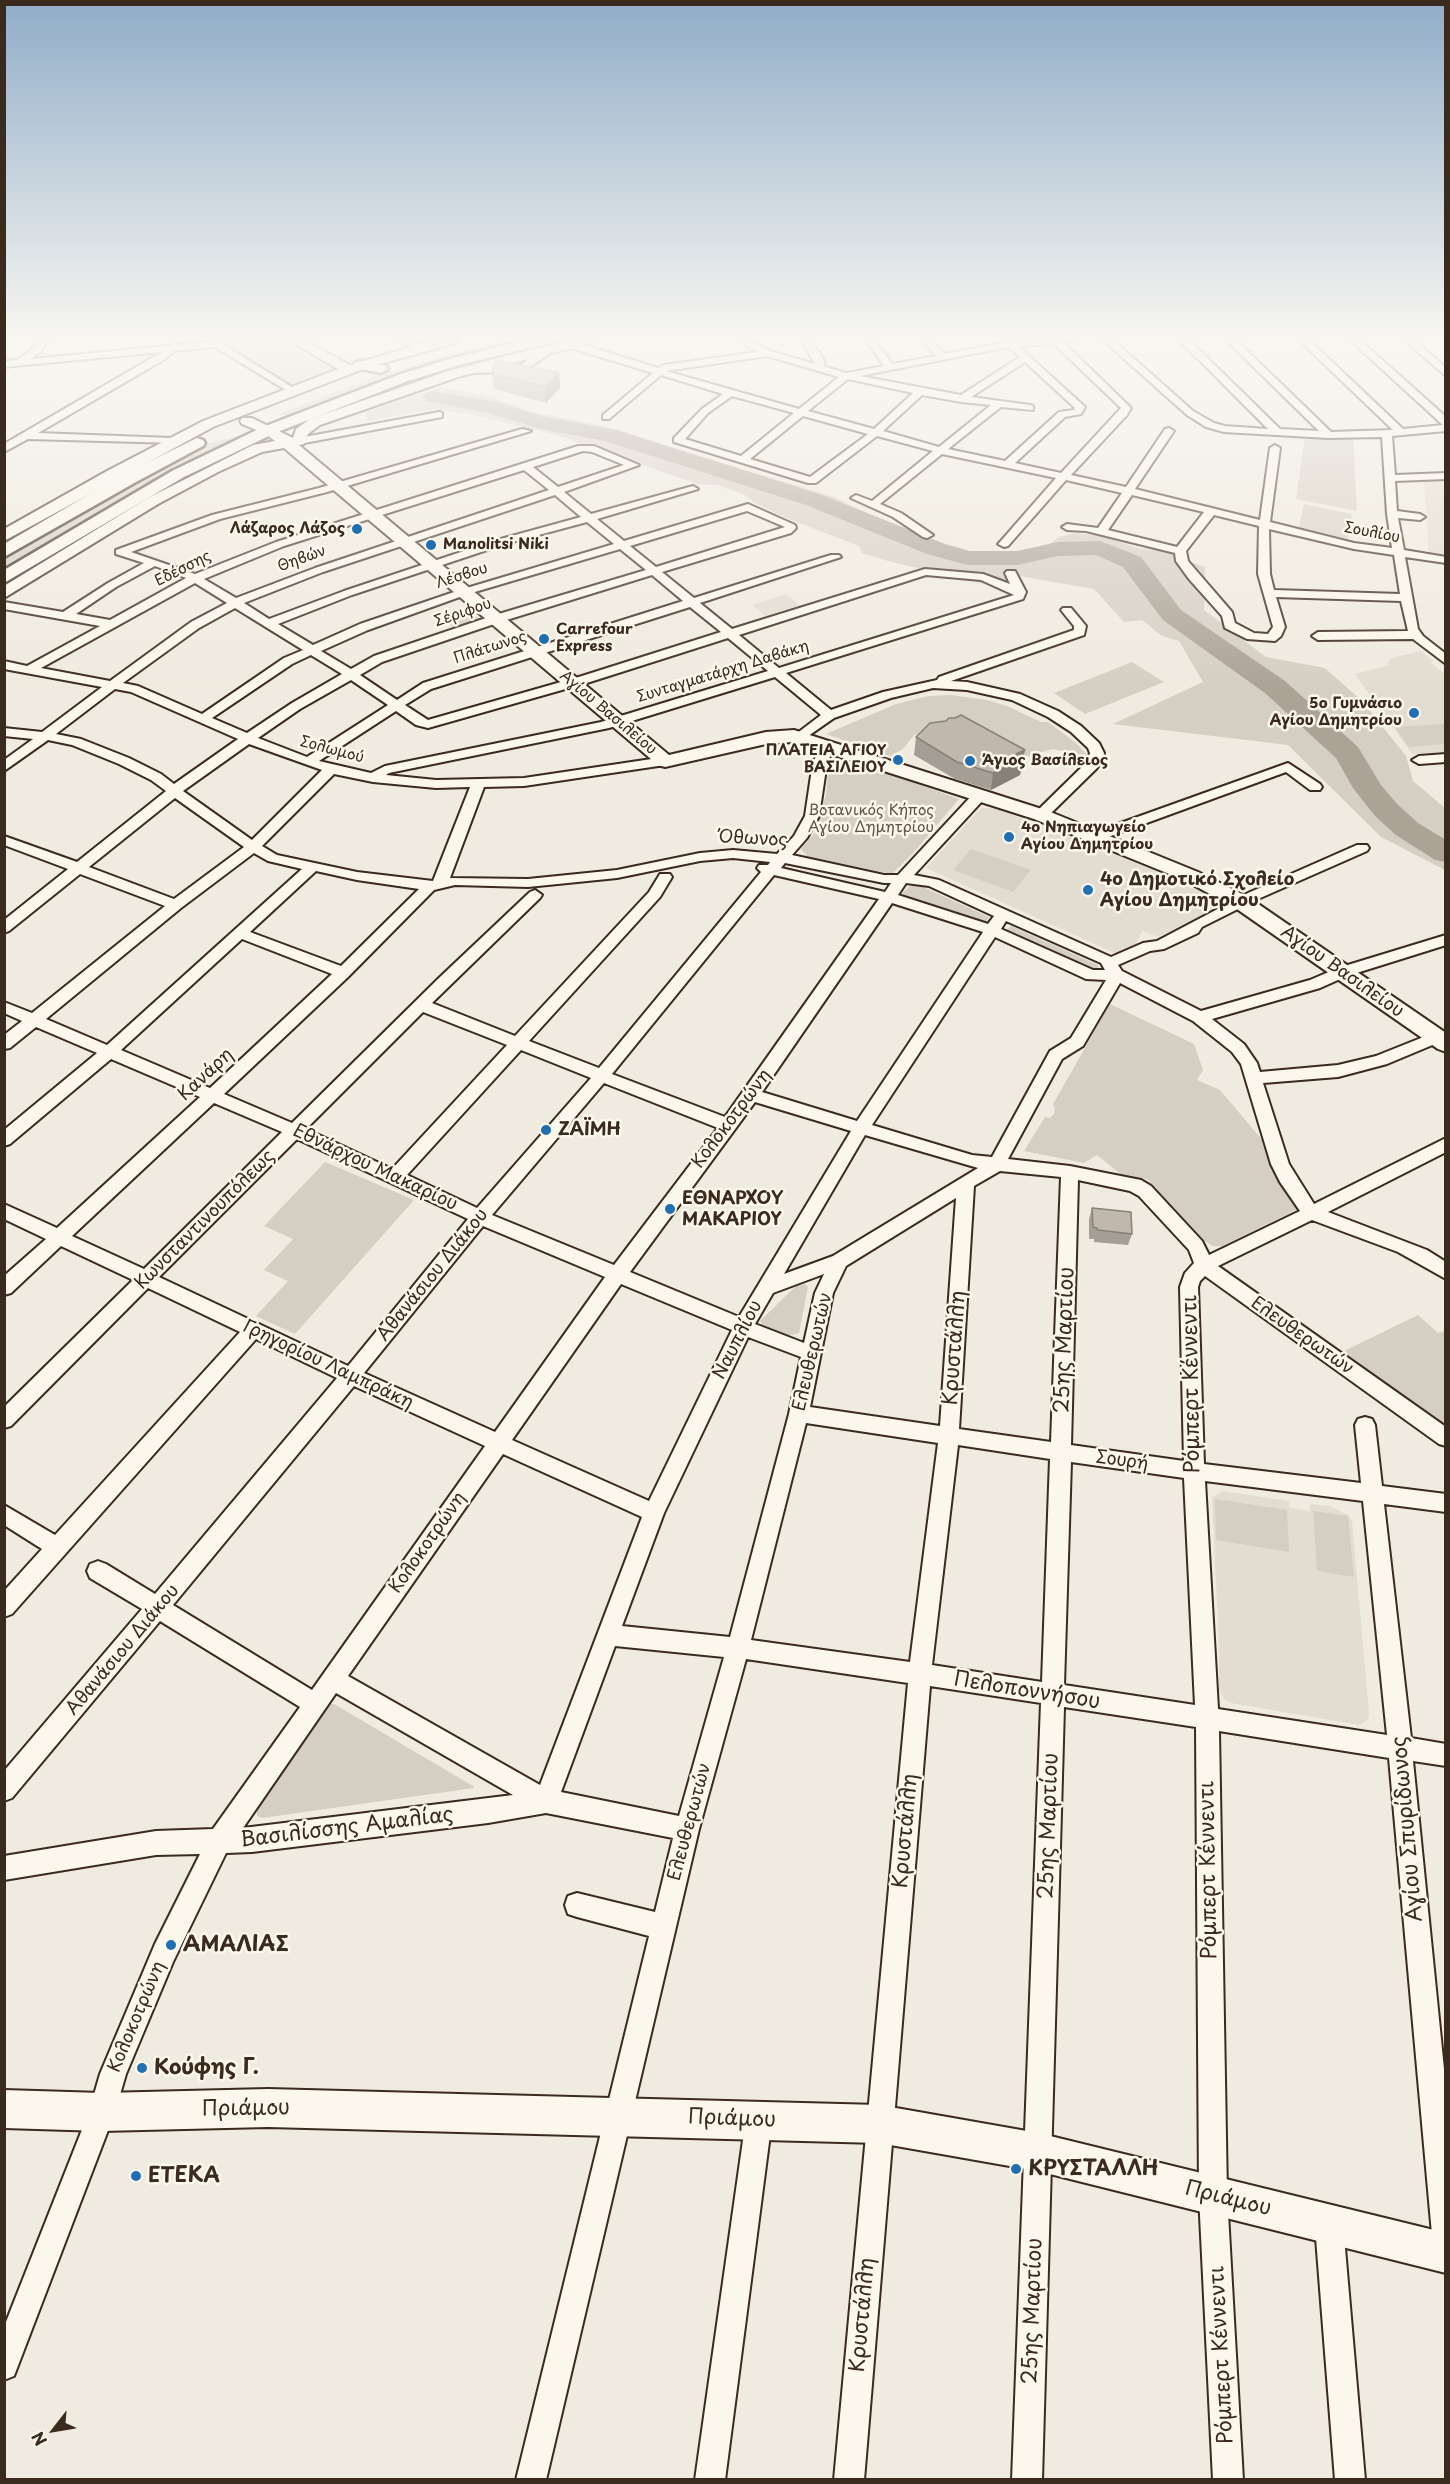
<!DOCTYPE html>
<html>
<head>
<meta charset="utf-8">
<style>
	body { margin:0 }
	#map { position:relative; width:1450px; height:2484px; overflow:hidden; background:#f0ebe0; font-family:"Playpen Sans",sans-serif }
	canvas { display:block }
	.frame { position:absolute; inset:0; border:6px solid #3b2a1e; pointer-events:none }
	.north { position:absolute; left:24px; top:2400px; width:60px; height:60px; -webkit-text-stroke:4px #fbf7ec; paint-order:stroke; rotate:239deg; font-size:16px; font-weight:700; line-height:24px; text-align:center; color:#3b2a1e }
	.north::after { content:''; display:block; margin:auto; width:21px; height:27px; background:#3b2a1e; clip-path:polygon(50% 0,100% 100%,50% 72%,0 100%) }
</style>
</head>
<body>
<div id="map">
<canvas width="1450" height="2484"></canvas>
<div class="frame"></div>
<div class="north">N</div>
</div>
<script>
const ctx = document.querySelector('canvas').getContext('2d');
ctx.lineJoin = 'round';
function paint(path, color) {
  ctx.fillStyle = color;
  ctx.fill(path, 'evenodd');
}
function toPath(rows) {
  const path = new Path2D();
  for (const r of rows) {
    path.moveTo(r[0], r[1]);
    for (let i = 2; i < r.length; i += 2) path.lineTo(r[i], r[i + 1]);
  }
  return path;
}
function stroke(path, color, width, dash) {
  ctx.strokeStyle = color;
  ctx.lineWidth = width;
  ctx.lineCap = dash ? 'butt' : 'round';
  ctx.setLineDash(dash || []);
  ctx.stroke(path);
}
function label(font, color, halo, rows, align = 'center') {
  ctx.font = font + ' "Playpen Sans",sans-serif';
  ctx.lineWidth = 5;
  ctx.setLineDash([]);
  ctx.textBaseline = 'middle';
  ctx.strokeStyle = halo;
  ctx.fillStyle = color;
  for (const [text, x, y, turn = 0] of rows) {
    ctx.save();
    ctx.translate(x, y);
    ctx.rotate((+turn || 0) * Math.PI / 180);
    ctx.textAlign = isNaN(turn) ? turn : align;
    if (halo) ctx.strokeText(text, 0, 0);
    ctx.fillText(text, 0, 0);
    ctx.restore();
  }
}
paint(toPath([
	[1424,480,1445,480,1445,556,1429,554],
	[786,594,800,605,765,616,752,605],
	[1421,651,1433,661,1430,662,1445,674,1445,752,1412,754,1355,674,1389,665,1388,662,1391,658],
	[981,808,992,808,1066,834,1173,876,1225,904,1158,937,1143,931,1132,949,1117,954,926,868],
	[1223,1491,1289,1501,1290,1508,1310,1511,1310,1504,1330,1506,1348,1515,1352,1521,1369,1712,1368,1720,1359,1725,1231,1703,1224,1699,1219,1690,1219,1647,1212,1497]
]), '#e2dcd1');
paint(toPath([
	[212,340,278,340,336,371,292,385,217,341],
	[502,340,526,340,382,380,286,416,280,414,377,375],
	[440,387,491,396,528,411,595,424,834,497,905,532,973,554,1043,549,1059,537,1075,533,1104,537,1141,549,1162,551,1205,567,1204,610,1266,657,1325,668,1363,702,1406,756,1413,781,1445,808,1445,870,1381,837,1288,745,1113,724,1203,682,1179,641,1162,636,1142,620,1124,622,1094,589,1008,574,1010,583,1004,587,993,586,888,561,862,553,859,546,789,519,758,505,745,495,718,485,697,484,553,434,468,414,433,409,368,421,366,412],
	[243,435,152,483,5,570,4,560,141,480,209,443],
	[1305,436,1353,436,1357,511,1296,499],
	[1304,504,1352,514,1348,539,1299,527],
	[466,609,480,620,454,629,441,617],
	[1132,662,1164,682,1085,714,1054,693],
	[951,695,987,700,1007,706,1041,722,1048,722,1076,743,1087,755,1084,756,1085,759,1077,760,1063,751,1053,749,1021,758,950,726,914,735,903,749,890,756,826,734,896,704,928,696],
	[1445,724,1445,744,1409,747,1395,727],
	[835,759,848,759,959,799,913,853,892,874,808,857,801,849,816,831,826,794,829,761],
	[971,849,1031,870,1013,892,953,870],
	[910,886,921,886,989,917,987,921,981,921,906,896,902,893],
	[1011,926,1098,965,1098,968,1092,969,1006,930],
	[1110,1004,1194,1044,1203,1070,1197,1080,1220,1090,1269,1148,1272,1166,1296,1203,1296,1210,1222,1246,1213,1246,1200,1238,1147,1179,1122,1175,1097,1155,1084,1163,1024,1151,1045,1117,1050,1118,1054,1114,1055,1109,1053,1104],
	[325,1162,414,1200,295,1334,256,1316,288,1281,264,1270,293,1239,264,1226],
	[805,1284,808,1287,799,1333,786,1336,764,1327,760,1321,795,1287],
	[1418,1315,1438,1333,1445,1331,1445,1427,1340,1353],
	[1215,1499,1287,1510,1289,1552,1216,1540],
	[1313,1511,1348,1516,1354,1577,1317,1571],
	[329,1704,334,1704,473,1786,474,1788,262,1818,257,1816,257,1811]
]), '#d5cec3');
paint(toPath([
	[433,391,493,401,545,417,617,430,822,495,945,544,970,551,1017,551,1058,542,1100,541,1141,557,1181,610,1285,681,1358,747,1381,785,1397,804,1418,823,1446,840,1446,862,1435,860,1396,835,1375,816,1353,788,1336,758,1265,693,1163,620,1123,567,1096,555,1058,556,1017,565,969,565,960,563,927,554,806,505,605,441,541,429,489,413,426,401,423,397,426,393,433,391]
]), '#aca397');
const street = toPath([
	[39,340,48,340,41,351,31,359,217,341,297,390,289,392,215,347,174,351,165,359,38,433,172,438,177,441,176,443,28,439,4,452,4,444,162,352,4,367,4,361,17,360,35,347,39,340],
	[395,340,410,340,427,347,422,350,395,340],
	[559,340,568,340,658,368,664,365,757,352,737,340,749,340,770,351,815,364,802,340,811,340,825,362,823,366,846,373,884,366,866,340,875,340,892,364,936,356,923,340,932,340,944,354,1003,343,1002,340,1074,340,1064,343,1131,408,1127,415,1071,475,1126,487,1165,429,1169,428,1174,431,1135,489,1260,520,1270,448,1275,445,1280,448,1270,522,1354,543,1392,548,1387,514,1382,437,1328,438,1224,432,1206,427,1187,415,1103,340,1113,340,1193,411,1214,423,1225,426,1268,429,1179,340,1189,340,1280,429,1319,431,1226,340,1236,340,1331,432,1393,430,1299,340,1309,340,1403,429,1443,425,1350,340,1360,340,1446,417,1446,431,1392,436,1395,475,1446,473,1446,479,1395,481,1397,511,1420,514,1425,517,1420,520,1398,518,1404,550,1446,557,1446,563,1405,557,1418,629,1423,636,1446,654,1446,664,1413,639,1318,640,1312,636,1318,632,1408,631,1401,601,1276,597,1285,627,1281,636,1275,641,1247,639,1225,628,1222,616,1189,579,1176,561,1175,553,1086,531,1067,530,1062,527,1067,524,1098,528,1122,493,1066,480,1008,546,1004,547,998,544,1000,542,1056,478,942,454,880,504,901,513,933,535,927,538,923,537,893,517,851,498,856,495,872,501,933,451,877,436,816,483,808,483,674,442,674,438,702,409,723,394,661,375,609,419,603,419,603,415,653,373,564,346,559,340],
	[1054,344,1121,408,1061,473,1015,463,1065,417,1081,414,1085,407,1018,346,1054,344],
	[1008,347,1020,357,961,395,860,376,1008,347],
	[767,356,839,377,799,409,666,371,767,356],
	[1025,362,1075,408,1074,410,1059,412,1005,461,948,449,1001,407,1033,410,1033,406,1030,405,971,397,1025,362],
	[848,379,913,393,874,429,808,411,848,379],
	[922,395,961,402,991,405,939,447,883,431,922,395],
	[732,396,794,413,741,456,685,439,708,413,732,396],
	[803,416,868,434,810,477,750,459,803,416],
	[1132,495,1204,512,1177,547,1108,530,1132,495],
	[1214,515,1259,526,1258,574,1273,627,1268,634,1254,633,1235,623,1232,612,1188,561,1186,551,1214,515],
	[1269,529,1354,549,1394,555,1400,594,1274,590,1270,574,1269,529],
	[1404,340,1414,340,1446,368,1446,376,1404,340],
	[549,346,557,348,523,372,467,373,462,370,467,367,518,367,549,346],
	[439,412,442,413,442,417,299,444,294,441,299,438,439,412],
	[522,429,531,431,327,492,220,519,131,552,195,574,276,542,578,446,594,446,639,465,564,492,591,514,693,486,698,489,597,519,624,541,748,504,795,525,796,528,791,533,662,572,694,598,831,555,839,555,841,557,700,603,732,629,925,569,983,574,1010,584,1005,573,1007,571,1015,571,1026,592,1023,599,786,673,831,710,883,692,937,680,939,677,1074,630,1074,626,1061,610,1063,608,1071,608,1086,626,1084,635,951,681,967,682,1020,694,1058,711,1081,726,1099,743,1104,753,1103,759,1097,768,1046,818,1036,818,1034,815,1036,812,1087,762,1090,753,1088,748,1071,732,1048,717,1012,700,967,690,933,688,891,698,834,718,801,741,796,740,794,737,796,734,821,715,775,677,609,728,389,773,386,775,436,780,524,778,665,757,672,761,665,765,524,786,484,787,450,878,528,879,617,870,700,853,733,850,777,854,794,836,805,816,813,762,824,743,829,742,836,746,827,762,819,816,807,838,792,855,884,875,898,875,975,792,985,792,987,795,985,798,914,875,939,880,1111,957,1143,943,1157,941,1248,893,1357,845,1367,845,1369,848,1367,851,1258,899,1202,927,1198,933,1164,949,1150,951,1118,965,1122,971,1201,1011,1310,980,1338,968,1446,935,1446,945,1347,976,1320,988,1212,1019,1244,1044,1257,1063,1260,1072,1338,1065,1376,1056,1436,1032,1442,1033,1444,1037,1442,1041,1387,1064,1338,1077,1263,1083,1289,1164,1314,1204,1446,1138,1446,1152,1328,1212,1427,1250,1446,1262,1446,1279,1398,1252,1312,1220,1218,1266,1446,1427,1446,1446,1439,1444,1205,1276,1200,1281,1198,1287,1204,1464,1361,1483,1355,1425,1358,1419,1365,1417,1372,1419,1375,1425,1382,1486,1446,1494,1446,1512,1384,1504,1411,1738,1446,1744,1446,1766,1413,1761,1446,2089,1446,2248,1436,2244,1432,2234,1389,1758,1219,1731,1227,2195,1243,2480,1213,2480,1199,2195,1196,1727,1064,1707,1042,2480,1012,2480,1041,1703,930,1686,864,2480,834,2480,908,1683,746,1659,699,1829,546,2480,516,2480,649,1936,577,1917,568,1914,565,1905,568,1896,577,1893,655,1912,673,1838,546,1813,488,1823,252,1852,226,1853,173,1962,126,2074,115,2112,14,2376,4,2380,4,2327,89,2112,100,2074,155,1944,200,1854,156,1855,4,1880,4,1856,156,1831,213,1829,300,1707,160,1621,12,1798,4,1801,4,1771,142,1609,90,1578,87,1571,90,1564,98,1561,106,1564,155,1594,337,1378,256,1339,12,1614,4,1617,4,1591,42,1549,4,1525,4,1505,55,1535,240,1332,148,1288,11,1426,4,1428,4,1407,133,1280,61,1246,11,1293,4,1295,4,1276,46,1239,4,1219,4,1204,57,1228,200,1097,111,1059,10,1144,4,1146,4,1130,97,1053,36,1027,10,1048,4,1049,4,1035,22,1021,4,1013,4,1002,32,1013,165,906,80,874,9,931,4,933,4,920,68,869,4,845,4,836,77,862,166,791,151,780,119,764,72,745,48,740,4,771,4,760,33,739,4,736,4,728,42,732,102,687,4,669,4,661,27,666,100,626,4,609,4,602,63,612,108,583,144,563,116,554,116,550,212,515,319,488,522,429],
	[583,451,592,452,624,465,558,487,533,467,583,451],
	[524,470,549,490,315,568,236,598,204,579,284,546,524,470],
	[555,495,581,517,497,540,344,591,269,619,244,603,323,572,555,495],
	[747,511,785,527,656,567,630,546,747,511],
	[587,522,614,544,460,590,360,624,313,645,278,624,352,595,505,544,587,522],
	[620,549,646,570,492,616,374,656,351,669,321,651,368,630,468,594,620,549],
	[155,566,186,578,110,620,76,614,116,587,155,566],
	[652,575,683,601,423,683,397,700,360,675,382,662,500,622,652,575],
	[926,575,981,580,1014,595,779,668,739,635,926,575],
	[195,583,227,603,191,622,110,681,41,668,195,583],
	[690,607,721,632,582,676,428,720,405,705,431,689,690,607],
	[235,608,303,650,284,658,202,714,138,686,123,683,199,628,235,608],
	[728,638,768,671,601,722,385,766,371,773,319,761,396,711,416,725,428,728,590,682,728,638],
	[311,655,342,674,292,703,247,733,212,718,292,664,311,655],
	[351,680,388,705,307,757,258,738,300,709,351,680],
	[115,689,131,692,238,739,174,784,161,774,129,758,81,739,56,734,115,689],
	[249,744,322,770,252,840,183,791,249,744],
	[334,774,373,782,436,788,470,787,433,881,357,872,277,855,262,846,334,774],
	[175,798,244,847,174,899,89,867,175,798],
	[254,853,268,861,302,869,107,1045,46,1019,181,908,254,853],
	[733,858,770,862,768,865,759,865,757,868,761,872,599,1068,529,1041,660,897,672,877,670,874,660,874,649,892,515,1036,432,1003,540,898,542,895,535,890,530,892,439,978,292,1123,224,1094,348,977,434,890,455,885,528,887,617,878,700,861,733,858],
	[785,863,884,883,891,883,885,892,781,868,785,863],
	[316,871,357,880,419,889,341,966,250,932,316,871],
	[774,875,879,899,725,1117,612,1074,774,875],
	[906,883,929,886,994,916,988,924,898,895,906,883],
	[892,903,983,932,857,1121,762,1092,892,903],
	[1006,921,1101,963,1105,970,1093,970,1001,929,1006,921],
	[995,937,1086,979,1106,980,1071,1038,1050,1051,992,1157,972,1155,872,1125,995,937],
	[242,939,332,974,210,1088,121,1050,242,939],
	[1120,983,1193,1021,1232,1052,1241,1064,1271,1164,1280,1182,1300,1211,1209,1255,1202,1241,1151,1186,1141,1180,1070,1166,1008,1159,1062,1059,1083,1046,1120,983],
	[423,1012,507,1045,392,1169,306,1129,423,1012],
	[521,1050,591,1078,477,1208,407,1175,521,1050],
	[604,1083,718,1128,614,1265,492,1215,604,1083],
	[755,1102,851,1131,739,1317,630,1272,755,1102],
	[214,1103,282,1132,144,1269,72,1236,214,1103],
	[865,1135,978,1168,833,1256,784,1274,865,1135],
	[297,1139,468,1219,348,1366,159,1277,297,1139],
	[1000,1171,1061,1177,1051,1442,959,1429,974,1186,1000,1171],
	[1078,1180,1130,1191,1139,1196,1189,1250,1194,1263,1185,1273,1180,1287,1184,1461,1071,1445,1078,1180],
	[956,1198,940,1426,810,1407,833,1293,846,1266,956,1198],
	[483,1226,605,1277,495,1432,364,1373,483,1226],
	[824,1274,815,1293,804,1343,755,1324,773,1293,824,1274],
	[621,1284,732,1330,649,1501,512,1440,621,1284],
	[748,1337,801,1357,789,1414,730,1637,622,1626,664,1513,748,1337],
	[354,1386,485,1446,312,1690,173,1605,354,1386],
	[806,1423,938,1443,910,1662,751,1640,806,1423],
	[958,1445,1050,1459,1042,1682,932,1665,958,1445],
	[503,1454,642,1517,540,1785,348,1676,503,1454],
	[1071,1462,1184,1478,1195,1705,1064,1685,1071,1462],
	[1205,1481,1363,1501,1387,1735,1218,1709,1205,1481],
	[615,1646,724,1657,679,1816,561,1792,615,1646],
	[336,1693,513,1795,243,1828,336,1693],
	[1446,754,1446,762,1419,764,1412,760,1419,756,1446,754],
	[1288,763,1320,784,1322,787,1320,790,1310,790,1286,772,1100,840,1095,841,1088,837,1090,834,1288,763],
	[759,2106,768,2110,772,2119,725,2480,695,2480,746,2119,750,2110,759,2106],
	[1329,2211,1339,2215,1343,2225,1365,2480,1335,2480,1315,2225,1319,2215,1329,2211]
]);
const secondary = toPath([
	[288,340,304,340,350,365,435,340,457,340,456,343,366,368,213,427,4,541,4,529,107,471,203,421,338,369,288,340],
	[569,340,592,340,591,343,458,377,320,425,308,434,304,444,299,445,669,755,766,732,794,730,1048,811,1198,872,1248,897,1446,1033,1446,1052,1438,1049,1234,907,1184,880,1034,819,793,742,766,744,665,767,658,765,284,448,262,452,218,472,158,504,4,598,4,586,148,498,253,445,275,441,264,433,242,424,240,421,242,418,252,418,293,438,296,429,310,419,448,371,569,340],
	[268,2089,879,2105,1038,2133,1446,2233,1446,2273,1038,2171,879,2143,268,2127,102,2131,4,2128,4,2090,102,2093,268,2089]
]);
const primary = toPath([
	[527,340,553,340,551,343,459,365,408,381,275,433,184,477,4,583,4,570,172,471,263,427,398,375,449,359,527,340],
	[361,361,386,366,388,369,381,373,356,368,354,365,356,362,361,361],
	[197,438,203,440,205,443,203,446,136,482,4,557,4,544,124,474,197,438]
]);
stroke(street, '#3b2a1e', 4);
stroke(secondary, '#3b2a1e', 4);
stroke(primary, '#3b2a1e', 5);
paint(street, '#fbf7ec');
paint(secondary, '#fbf7ec');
paint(primary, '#fbf7ec');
paint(toPath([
	[559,373,560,388,546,403,494,389,492,374],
	[916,737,1022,767,1020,775,991,790,955,779,914,755],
	[1092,1208,1132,1234,1128,1245,1094,1242,1094,1239,1089,1239,1089,1219]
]), '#a59e95');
paint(toPath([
	[559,373,560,388,546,403,545,387],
	[1025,750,1020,775,991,790,993,773,1016,754]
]), '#868179');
const building = toPath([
	[495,360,559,373,545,387,492,374,495,360],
	[961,715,1025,750,1016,754,1023,758,993,773,957,762,916,737,930,723,946,721,949,718,955,718,961,715],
	[1092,1208,1131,1212,1132,1234,1098,1230,1097,1228,1093,1227,1092,1208]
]);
paint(building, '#c0b8ad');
stroke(building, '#868179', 1.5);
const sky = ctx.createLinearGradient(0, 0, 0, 688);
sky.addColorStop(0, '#90adc8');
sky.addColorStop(0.49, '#f8f6f1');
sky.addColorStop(1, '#f8f6f100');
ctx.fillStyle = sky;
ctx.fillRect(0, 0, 1450, 688);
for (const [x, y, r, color] of [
	[357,529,6,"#1f6fb2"],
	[431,545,6,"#1f6fb2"],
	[544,639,6,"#1f6fb2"],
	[1414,713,6,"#1f6fb2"],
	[898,760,6,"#1f6fb2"],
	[970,761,6,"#1f6fb2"],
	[1009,837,6,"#1f6fb2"],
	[1088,890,6,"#1f6fb2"],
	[546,1130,6,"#1f6fb2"],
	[670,1209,6,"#1f6fb2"],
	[171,1945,6,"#1f6fb2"],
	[142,2068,6,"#1f6fb2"],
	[1016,2169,6,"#1f6fb2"],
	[136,2176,6,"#1f6fb2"]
]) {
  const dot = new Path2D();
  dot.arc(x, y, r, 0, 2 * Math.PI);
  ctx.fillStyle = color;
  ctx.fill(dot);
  stroke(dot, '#fbf7ec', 2);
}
label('bold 15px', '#3b2a1e', '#fbf7ec', [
	["Λάζαρος Λάζος",345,529,"right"],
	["Manolitsi Niki",443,545],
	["Carrefour",556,630],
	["Express",556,647],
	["5ο Γυμνάσιο",1402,704,"right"],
	["Αγίου Δημητρίου",1402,721,"right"],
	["ΠΛΑΤΕΙΑ ΑΓΙΟΥ",886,751,"right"],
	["ΒΑΣΙΛΕΙΟΥ",886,768,"right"],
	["Άγιος Βασίλειος",982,761],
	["4ο Νηπιαγωγείο",1021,828],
	["Αγίου Δημητρίου",1021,845]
], 'left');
label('15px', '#3b2a1e', '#fbf7ec', [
	["Σουλίου",1372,533,11],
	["Θηβών",302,559,-20],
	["Εδέσσης",183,569,-27],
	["Λέσβου",462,576,-18],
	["Σέριφου",463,613,-19],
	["Πλάτωνος",490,648,-18],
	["Συνταγματάρχη Δαβάκη",723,672,-17],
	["Αγίου Βασιλείου",608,713,40],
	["Σολωμού",332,750,15]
]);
label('15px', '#625347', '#fbf7ec', [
	["Βοτανικός Κήπος",871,811],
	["Αγίου Δημητρίου",871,828]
]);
label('18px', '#3b2a1e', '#fbf7ec', [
	["Όθωνος",753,839,3],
	["Αγίου Βασιλείου",1342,972,35],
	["Κανάρη",206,1075,-43],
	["Κολοκοτρώνη",732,1119,-53],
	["Εθνάρχου Μακαρίου",375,1168,25],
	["Κωνσταντινουπόλεως",205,1220,-45],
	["Αθανάσιου Διάκου",433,1275,-51],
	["Ελευθερωτών",1302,1336,35],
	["Ναυπλίου",738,1340,-63],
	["Ελευθερωτών",813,1352,-77],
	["Γρηγορίου Λαμπράκη",328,1365,25],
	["Σουρή",1122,1461,8],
	["Κολοκοτρώνη",428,1543,-55],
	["Αθανάσιου Διάκου",123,1650,-50],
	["Ελευθερωτών",690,1822,-75],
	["Κολοκοτρώνη",137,2017,-67]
]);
label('bold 18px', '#3b2a1e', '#fbf7ec', [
	["4ο Δημοτικό Σχολείο",1100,880],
	["Αγίου Δημητρίου",1100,901],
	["ΖΑΪ́ΜΗ",558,1130],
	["ΕΘΝΑΡΧΟΥ",682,1199],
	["ΜΑΚΑΡΙΟΥ",682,1220]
], 'left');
label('21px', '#3b2a1e', '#fbf7ec', [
	["25ης Μαρτίου",1065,1340,-88],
	["Κρυστάλλη",955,1348,-86],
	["Ρόμπερτ Κέννεντι",1192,1384,-91],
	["Πελοποννήσου",1027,1691,9],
	["25ης Μαρτίου",1049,1826,-88],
	["Βασιλίσσης Αμαλίας",347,1828,-7],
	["Αγίου Σπυρίδωνος",1408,1829,-95],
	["Κρυστάλλη",906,1831,-85],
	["Ρόμπερτ Κέννεντι",1209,1870,-91],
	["Πριάμου",246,2109,-1],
	["Πριάμου",732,2119,2],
	["Πριάμου",1228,2199,14],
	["25ης Μαρτίου",1033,2311,-88],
	["Κρυστάλλη",863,2315,-85],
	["Ρόμπερτ Κέννεντι",1222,2355,-93]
]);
label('bold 21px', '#3b2a1e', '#fbf7ec', [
	["ΑΜΑΛΙΑΣ",183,1945],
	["Κούφης Γ.",154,2068],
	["ΚΡΥΣΤΑΛΛΗ",1028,2169],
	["ΕΤΕΚΑ",148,2176]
], 'left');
</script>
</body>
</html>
